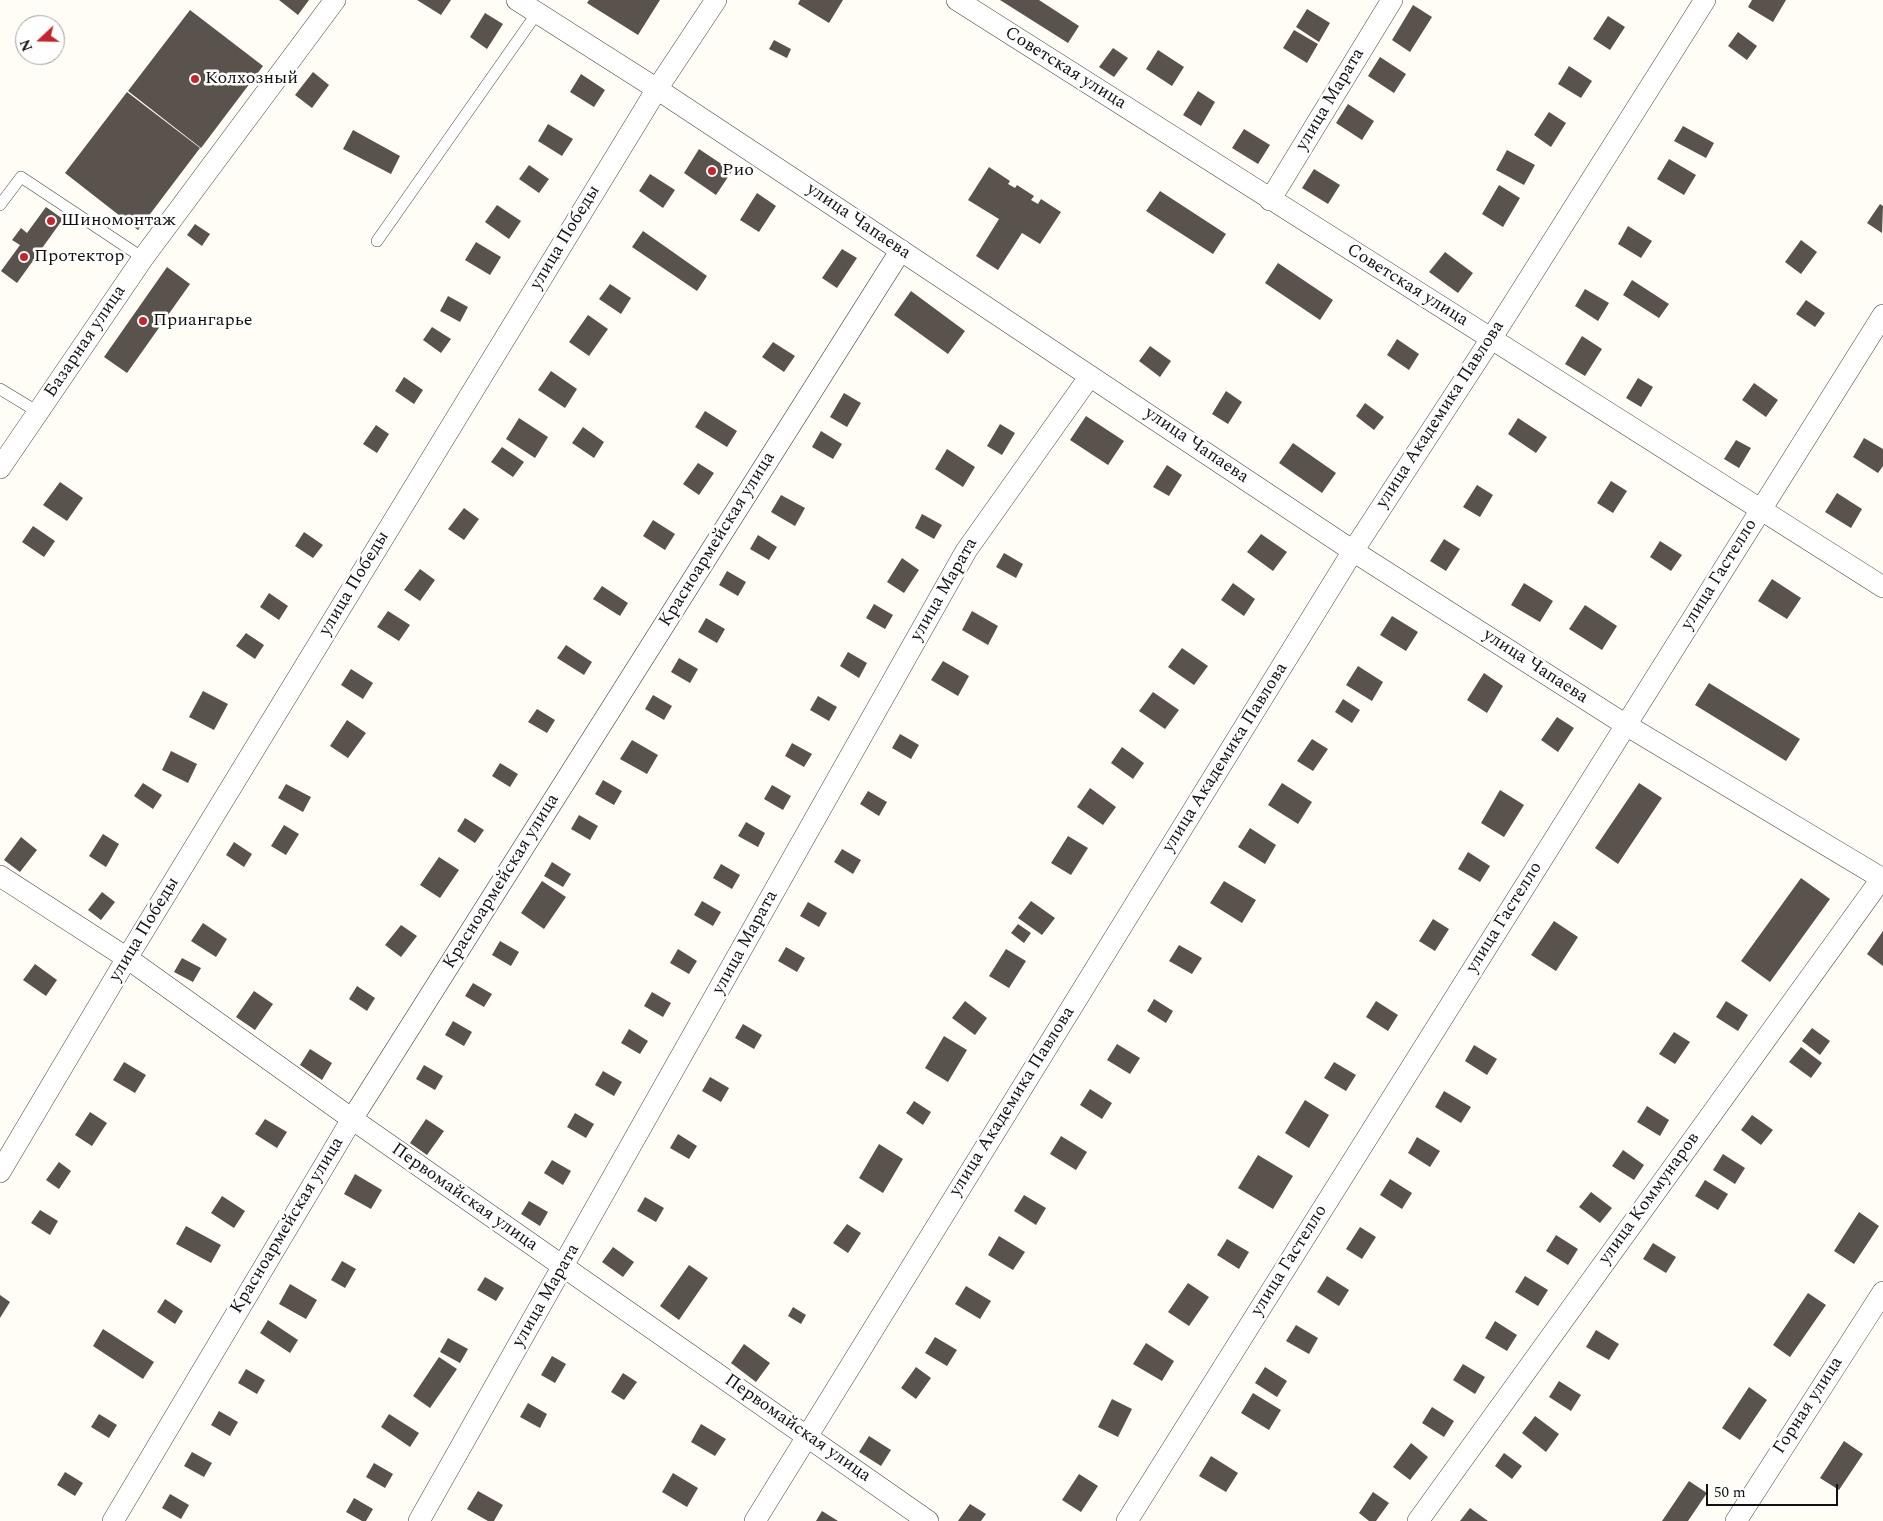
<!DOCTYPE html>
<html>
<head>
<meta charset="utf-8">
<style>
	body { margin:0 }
	#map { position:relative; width:1883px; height:1521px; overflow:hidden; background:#fffdf5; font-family:Spectral,serif }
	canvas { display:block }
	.north { position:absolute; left:15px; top:15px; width:50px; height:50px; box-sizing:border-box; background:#fff; border:1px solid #a0a0a0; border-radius:50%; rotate:249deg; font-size:14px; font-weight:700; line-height:20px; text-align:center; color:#111 }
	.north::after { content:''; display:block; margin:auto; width:18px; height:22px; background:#c4262e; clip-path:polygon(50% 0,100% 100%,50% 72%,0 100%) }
	.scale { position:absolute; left:1706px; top:1484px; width:132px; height:22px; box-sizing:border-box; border:2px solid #111; border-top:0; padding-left:6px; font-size:15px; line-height:18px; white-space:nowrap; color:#111; -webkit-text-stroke:4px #fff; paint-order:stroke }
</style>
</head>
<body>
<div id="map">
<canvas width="1883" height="1521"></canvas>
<div class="north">N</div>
<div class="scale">50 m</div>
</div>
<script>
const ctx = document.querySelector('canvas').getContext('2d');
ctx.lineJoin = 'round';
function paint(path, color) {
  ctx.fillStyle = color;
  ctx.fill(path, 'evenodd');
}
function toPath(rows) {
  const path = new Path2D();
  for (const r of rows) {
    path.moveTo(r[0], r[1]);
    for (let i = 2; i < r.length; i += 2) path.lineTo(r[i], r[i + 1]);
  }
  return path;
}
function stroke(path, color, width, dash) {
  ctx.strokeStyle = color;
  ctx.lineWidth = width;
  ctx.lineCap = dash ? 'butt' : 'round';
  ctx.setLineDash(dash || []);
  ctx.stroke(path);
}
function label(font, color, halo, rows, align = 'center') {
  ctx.font = font + ' Spectral,serif';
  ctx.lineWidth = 5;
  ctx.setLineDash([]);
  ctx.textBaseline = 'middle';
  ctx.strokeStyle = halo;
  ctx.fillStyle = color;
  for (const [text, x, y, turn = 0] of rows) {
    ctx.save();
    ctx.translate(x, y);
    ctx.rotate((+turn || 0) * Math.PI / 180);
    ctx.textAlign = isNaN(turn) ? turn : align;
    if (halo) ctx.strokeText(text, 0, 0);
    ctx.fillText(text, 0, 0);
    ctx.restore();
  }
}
paint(toPath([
	[279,0,309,0,298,15],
	[417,0,451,0,441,15],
	[589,0,660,0,638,35,587,3],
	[800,0,843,0,829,23,798,4],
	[1000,0,1039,0,1079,26,1068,43],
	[1752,0,1786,0,1773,22,1748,7],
	[1413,5,1432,17,1410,52,1392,40],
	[1307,9,1330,23,1319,42,1296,27],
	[190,10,263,66,201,148,128,91],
	[485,13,503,24,487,49,470,37],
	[1608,16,1625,27,1610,50,1593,39],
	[1294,30,1318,44,1307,63,1283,48],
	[1738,32,1757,46,1747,60,1728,46],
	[774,40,791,49,787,58,769,49],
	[1113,48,1128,58,1114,77,1099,67],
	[1158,50,1184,67,1172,86,1146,69],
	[1380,57,1406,74,1394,93,1368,76],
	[1569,66,1592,81,1581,98,1558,84],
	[313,72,329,85,312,108,295,95],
	[581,74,605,90,594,107,570,92],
	[1198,91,1215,102,1201,126,1183,115],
	[127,92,200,148,138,230,65,173],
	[1348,104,1374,121,1362,140,1336,123],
	[1549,112,1566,123,1551,147,1534,135],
	[548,124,573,139,562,156,538,141],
	[1683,126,1714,143,1706,158,1674,141],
	[1244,129,1270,145,1258,164,1232,148],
	[353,130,400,156,391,174,343,149],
	[699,149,732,171,716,195,684,173],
	[1507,150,1535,165,1524,185,1496,170],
	[1669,159,1696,175,1684,195,1657,179],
	[529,165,549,179,539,193,519,179],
	[989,167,1010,181,1008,184,1015,188,1017,185,1034,196,1031,200,1038,204,1041,199,1061,212,1040,244,1022,233,998,270,976,256,999,219,968,200],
	[1314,169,1340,185,1328,204,1302,188],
	[650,174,675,190,663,208,639,191],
	[1499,185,1520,198,1503,227,1482,214],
	[1160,191,1226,234,1213,254,1146,211],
	[757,193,776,206,759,232,740,220],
	[1880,204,1883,206,1882,233,1867,223],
	[497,205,521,221,509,239,485,222],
	[46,207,63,219,17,283,1,271,20,245,12,240,21,228,27,233],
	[195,224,210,234,202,246,187,235],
	[1628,226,1652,241,1641,258,1618,244],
	[643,231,707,276,697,291,632,247],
	[1801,240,1817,252,1801,274,1785,262],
	[476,242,501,257,490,275,465,260],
	[842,249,857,258,837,288,822,278],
	[1445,252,1473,273,1458,293,1429,272],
	[1278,263,1333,300,1320,320,1265,283],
	[167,267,190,284,127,373,104,357],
	[1632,280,1669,304,1659,318,1623,295],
	[610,284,631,298,621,314,599,299],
	[1585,289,1609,303,1598,321,1575,306],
	[911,291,965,331,948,354,894,315],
	[448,296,468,307,460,322,440,311],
	[1806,300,1825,313,1815,327,1796,314],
	[588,315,608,329,589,356,569,342],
	[432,327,451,339,441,353,423,340],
	[1582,336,1602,349,1585,376,1565,364],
	[1397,339,1419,354,1409,370,1387,355],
	[773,342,795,356,784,372,762,357],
	[1150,346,1171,361,1160,377,1139,361],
	[551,371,577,389,565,408,538,390],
	[404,377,423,390,414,404,395,391],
	[1638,378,1653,387,1641,407,1626,398],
	[1754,383,1778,400,1766,417,1742,400],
	[1226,391,1242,402,1228,424,1212,414],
	[844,393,861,403,847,427,830,417],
	[1365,403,1384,417,1374,430,1356,416],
	[705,411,737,431,727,447,695,427],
	[1086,416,1124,441,1108,465,1070,440],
	[519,418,548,437,535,458,506,439],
	[1518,418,1547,437,1536,453,1508,434],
	[1000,424,1015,433,1002,455,987,446],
	[376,425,389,434,377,453,363,444],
	[583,427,604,442,594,458,572,443],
	[821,431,842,444,833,459,812,447],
	[1864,438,1883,449,1883,466,1878,473,1853,457],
	[1736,440,1751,448,1739,468,1724,459],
	[1293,443,1336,473,1322,493,1279,463],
	[502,447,524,462,513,477,491,462],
	[947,449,975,467,963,487,935,469],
	[698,463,714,473,699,495,683,484],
	[1167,465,1182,475,1169,496,1153,487],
	[1611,481,1627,491,1613,513,1597,503],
	[60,482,83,498,67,521,43,505],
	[1477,485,1493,495,1480,517,1463,507],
	[1837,493,1862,509,1851,528,1825,512],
	[781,495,805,508,795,526,771,512],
	[464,508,479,519,464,540,448,529],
	[922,514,942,525,934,539,915,528],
	[653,520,675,534,665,550,643,536],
	[33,526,55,541,44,557,22,542],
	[304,532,323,545,313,558,295,546],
	[1261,534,1287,552,1273,571,1247,552],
	[758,535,777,547,769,560,750,549],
	[1444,539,1460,549,1446,571,1430,561],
	[1660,541,1682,555,1671,571,1650,557],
	[1004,553,1023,564,1016,578,996,567],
	[902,558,919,570,904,593,887,582],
	[420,569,435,580,420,601,404,590],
	[727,571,746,582,738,596,719,585],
	[1772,579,1801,598,1787,619,1758,601],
	[1233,583,1255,599,1244,616,1221,600],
	[1524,583,1553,601,1540,622,1511,605],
	[602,586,628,603,620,616,593,599],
	[269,593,288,606,279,620,260,607],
	[874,604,893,615,885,629,866,618],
	[1585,605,1617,626,1602,650,1569,629],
	[388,611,410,625,399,641,377,627],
	[972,611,998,626,988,645,962,630],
	[1392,616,1418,632,1406,651,1380,635],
	[706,618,725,629,717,643,698,632],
	[246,633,264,645,255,659,236,646],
	[566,645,592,662,584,675,557,658],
	[1182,648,1208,666,1194,685,1168,667],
	[848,652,867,663,859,678,840,666],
	[679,658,698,669,690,683,671,672],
	[943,661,969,676,958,696,931,680],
	[1358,666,1383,682,1372,701,1346,685],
	[351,669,373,683,363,699,341,685],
	[1484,673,1503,686,1487,713,1467,700],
	[1709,683,1800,739,1786,761,1695,705],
	[203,691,228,704,214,730,189,717],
	[1153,692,1179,710,1165,729,1139,711],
	[653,695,672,706,664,720,645,709],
	[818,696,837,707,829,721,810,710],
	[1343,699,1360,710,1352,723,1335,712],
	[537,709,555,720,547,733,528,722],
	[1557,717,1574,728,1558,752,1541,740],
	[347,720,366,733,348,758,330,746],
	[900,734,919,745,911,759,892,748],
	[1312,739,1328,749,1313,771,1297,761],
	[632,740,658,755,647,774,620,759],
	[792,743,812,754,804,767,785,756],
	[1122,747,1144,763,1133,779,1111,763],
	[171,751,197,764,188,783,162,770],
	[500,763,518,774,510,787,492,776],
	[603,780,622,791,614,805,595,794],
	[143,783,162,795,153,809,134,796],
	[1282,783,1312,802,1298,824,1268,805],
	[1639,783,1662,798,1618,864,1595,848],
	[286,784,311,797,303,812,278,798],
	[772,785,791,796,783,810,764,799],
	[1090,788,1116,807,1103,825,1077,807],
	[1500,790,1524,805,1504,837,1481,823],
	[868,791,887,802,879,816,860,804],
	[579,815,598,826,590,840,571,829],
	[465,818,484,830,475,843,457,831],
	[746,822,765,833,758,847,738,836],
	[284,825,299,834,286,855,271,846],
	[1250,828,1276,845,1265,864,1238,847],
	[103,834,119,844,106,867,89,856],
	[1068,836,1088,848,1071,875,1051,863],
	[21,837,37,850,20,872,4,860],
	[234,842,252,854,244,867,226,855],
	[842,849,861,860,853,874,834,862],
	[1468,852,1490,866,1480,882,1458,869],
	[439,857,459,870,440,898,420,885],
	[552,862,571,874,563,887,544,876],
	[721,864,740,875,732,889,713,878],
	[1801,878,1830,899,1770,982,1741,961],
	[542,881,566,897,544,929,521,913],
	[1224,881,1256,900,1242,923,1210,903],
	[102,892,115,902,101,920,88,910],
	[702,901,721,912,713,926,694,915],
	[1031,901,1055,918,1042,935,1018,918],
	[808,902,827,913,819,927,800,916],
	[1433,919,1449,929,1435,951,1419,941],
	[1554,921,1578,937,1556,971,1531,955],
	[203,923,227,939,216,957,191,941],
	[1018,924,1031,933,1024,943,1011,933],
	[401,925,417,936,401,957,385,945],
	[1883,931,1883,966,1867,954],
	[500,941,519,952,511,966,492,955],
	[1179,945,1202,958,1192,974,1169,961],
	[786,947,805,958,797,972,778,961],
	[678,949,697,961,689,974,670,963],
	[1006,949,1026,961,1009,988,989,976],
	[182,958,201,968,193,982,174,972],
	[35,964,57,980,46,996,23,980],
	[473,983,492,994,484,1007,465,996],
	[357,986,375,998,367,1011,349,999],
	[254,991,273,1004,255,1030,236,1017],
	[652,992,671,1003,663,1017,644,1006],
	[1154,999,1173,1011,1166,1023,1147,1011],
	[965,1001,987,1018,975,1035,952,1018],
	[1376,1001,1398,1015,1388,1031,1366,1017],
	[1726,1001,1748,1015,1738,1031,1716,1017],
	[453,1021,472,1032,464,1046,445,1035],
	[743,1024,762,1035,754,1049,735,1038],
	[1812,1028,1830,1041,1820,1055,1802,1041],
	[629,1029,648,1041,640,1054,621,1043],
	[1674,1032,1690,1042,1675,1064,1659,1054],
	[944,1036,967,1050,948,1082,925,1068],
	[1117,1044,1140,1058,1130,1074,1107,1060],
	[1474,1045,1497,1059,1487,1075,1465,1061],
	[1801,1047,1822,1063,1811,1078,1789,1062],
	[310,1049,332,1063,322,1080,300,1065],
	[124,1062,146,1075,135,1093,113,1080],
	[1334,1062,1356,1075,1346,1091,1324,1078],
	[424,1065,443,1076,435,1090,416,1079],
	[603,1071,622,1082,614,1096,595,1085],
	[710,1077,729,1088,721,1102,702,1091],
	[1090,1089,1112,1103,1102,1119,1080,1105],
	[1444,1091,1471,1107,1461,1123,1435,1107],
	[1305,1100,1329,1115,1309,1148,1285,1133],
	[914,1101,931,1112,923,1125,906,1113],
	[1647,1106,1669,1120,1660,1136,1637,1122],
	[90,1112,107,1123,92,1146,75,1135],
	[575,1113,594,1124,586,1138,567,1127],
	[1752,1115,1773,1130,1761,1145,1741,1130],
	[265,1119,287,1132,277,1148,255,1134],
	[426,1119,444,1131,427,1155,410,1143],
	[678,1134,697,1146,689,1159,670,1148],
	[1061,1136,1087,1152,1076,1170,1050,1154],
	[1417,1137,1440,1151,1430,1167,1408,1153],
	[879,1144,903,1159,883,1193,859,1178],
	[1623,1150,1644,1165,1634,1180,1612,1166],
	[1723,1154,1745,1168,1735,1184,1713,1170],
	[1258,1155,1293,1176,1273,1209,1238,1188],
	[552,1160,571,1171,563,1185,544,1173],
	[59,1162,71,1171,59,1189,46,1180],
	[355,1174,382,1190,371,1209,344,1194],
	[1390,1179,1412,1193,1402,1209,1380,1195],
	[1705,1180,1728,1194,1718,1210,1695,1196],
	[1591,1192,1612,1208,1600,1223,1579,1207],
	[1024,1195,1046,1208,1036,1225,1014,1211],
	[222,1196,245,1211,234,1228,211,1213],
	[645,1197,664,1208,656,1222,637,1211],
	[529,1201,548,1212,540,1226,521,1214],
	[40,1210,58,1221,50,1235,31,1223],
	[1859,1212,1879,1226,1854,1264,1834,1251],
	[847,1224,861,1233,848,1253,833,1243],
	[186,1226,221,1245,211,1263,176,1244],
	[1360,1227,1376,1237,1362,1259,1346,1249],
	[1556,1235,1578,1249,1568,1265,1546,1251],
	[999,1236,1025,1252,1013,1270,988,1255],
	[1227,1239,1249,1252,1239,1269,1217,1255],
	[1653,1243,1676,1257,1666,1273,1643,1259],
	[613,1247,634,1262,623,1277,602,1262],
	[342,1261,356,1269,345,1288,331,1280],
	[689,1265,708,1278,679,1320,660,1306],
	[1327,1276,1349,1290,1339,1306,1317,1292],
	[1525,1276,1548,1290,1538,1306,1515,1292],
	[485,1277,504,1288,496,1301,477,1290],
	[1188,1283,1209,1297,1189,1326,1168,1312],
	[290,1284,317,1300,306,1319,279,1304],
	[966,1286,991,1301,980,1319,955,1304],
	[1808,1293,1826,1305,1790,1357,1773,1345],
	[0,1295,10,1302,0,1318],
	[165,1299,183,1311,175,1324,157,1312],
	[793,1307,806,1315,801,1324,788,1316],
	[268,1320,298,1340,290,1353,260,1333],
	[1495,1321,1517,1335,1507,1351,1485,1338],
	[1296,1325,1318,1338,1309,1354,1286,1341],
	[103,1329,154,1362,143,1379,93,1346],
	[1596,1330,1619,1344,1609,1360,1586,1347],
	[935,1337,957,1350,947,1366,925,1353],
	[448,1338,468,1349,460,1363,440,1352],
	[1146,1343,1174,1361,1162,1381,1133,1364],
	[744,1344,770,1363,756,1382,731,1363],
	[552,1356,566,1364,555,1383,541,1375],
	[439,1357,457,1369,430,1408,413,1396],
	[1463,1364,1485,1377,1475,1394,1453,1380],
	[916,1367,931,1378,916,1399,901,1388],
	[1265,1367,1287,1381,1277,1397,1255,1383],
	[246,1369,265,1380,257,1394,238,1383],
	[623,1373,637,1382,624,1400,611,1392],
	[1559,1381,1581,1395,1571,1411,1549,1397],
	[1749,1387,1767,1400,1740,1440,1722,1428],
	[1253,1393,1281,1410,1269,1430,1241,1413],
	[1112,1399,1132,1409,1118,1437,1098,1427],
	[528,1403,547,1414,540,1428,520,1417],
	[1432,1407,1454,1421,1444,1437,1422,1423],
	[219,1411,238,1422,230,1436,211,1425],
	[99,1414,117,1425,109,1438,91,1427],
	[389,1414,419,1433,410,1447,381,1427],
	[1535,1416,1559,1434,1546,1452,1522,1433],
	[701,1424,726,1439,715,1456,691,1442],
	[869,1436,891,1450,881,1466,859,1452],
	[1844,1441,1863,1454,1839,1490,1820,1478],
	[1411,1443,1428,1457,1410,1480,1393,1467],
	[192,1452,212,1463,204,1477,184,1466],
	[1504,1453,1522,1466,1512,1479,1495,1466],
	[1211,1456,1238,1473,1226,1492,1199,1476],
	[374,1463,393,1474,385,1488,366,1477],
	[65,1472,83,1483,75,1496,57,1485],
	[673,1473,698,1488,687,1507,662,1492],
	[1079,1474,1098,1486,1081,1512,1062,1500],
	[1689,1481,1707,1493,1688,1521,1662,1521],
	[478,1491,503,1505,494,1521,488,1521,467,1509],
	[1373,1492,1389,1503,1376,1521,1369,1521,1359,1513],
	[170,1494,189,1505,181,1519,162,1508],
	[354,1498,373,1509,366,1521,362,1521,346,1512],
	[970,1504,986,1514,981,1521,958,1521],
	[1470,1508,1488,1521,1460,1521],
	[822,1511,838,1521,816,1521]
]), '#5a524d');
const lane = toPath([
	[0,205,21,177,143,258],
	[377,241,537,13],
	[0,389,38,412]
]);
const street = toPath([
	[517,0,657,89,843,212,1353,551,1626,725,1883,879],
	[957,0,1883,587],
	[1270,200,1392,0],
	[0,468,143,258,335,0],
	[0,876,127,958,352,1119,928,1521],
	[0,1172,127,958,657,89,716,0],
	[113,1521,352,1119,901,250],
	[419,1521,966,551,1090,376],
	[755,1521,1353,551,1491,339,1705,0],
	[1127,1521,1883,315],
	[1418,1521,1882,878],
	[1736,1521,1883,1292]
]);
stroke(lane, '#444', 12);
stroke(street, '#444', 22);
stroke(lane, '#fff', 11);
stroke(street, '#fff', 21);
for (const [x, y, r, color] of [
	[195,79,5,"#c4262e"],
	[712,171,5,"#c4262e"],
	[51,221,5,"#c4262e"],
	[24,257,5,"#c4262e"],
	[143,321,5,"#c4262e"]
]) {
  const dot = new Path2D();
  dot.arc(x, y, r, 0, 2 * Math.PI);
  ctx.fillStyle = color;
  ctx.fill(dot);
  stroke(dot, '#fff', 2);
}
label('18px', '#111', '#fff', [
	["Советская улица",1065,69,32],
	["улица Марата",1331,100,-59],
	["улица Чапаева",858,222,34],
	["улица Победы",566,238,-59],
	["Советская улица",1407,286,32],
	["Базарная улица",86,342,-56],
	["улица Академика Павлова",1441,415,-57],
	["улица Чапаева",1196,446,34],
	["Красноармейская улица",718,540,-58],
	["улица Гастелло",1720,575,-58],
	["улица Победы",355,584,-59],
	["улица Марата",945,590,-60],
	["улица Чапаева",1535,667,33],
	["улица Академика Павлова",1226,758,-58],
	["Красноармейская улица",502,882,-58],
	["улица Гастелло",1505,918,-58],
	["улица Победы",145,930,-59],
	["улица Марата",746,943,-61],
	["улица Академика Павлова",1013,1102,-58],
	["Первомайская улица",464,1198,35],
	["улица Коммунаров",1650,1199,-54],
	["Красноармейская улица",288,1226,-59],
	["улица Гастелло",1290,1261,-58],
	["улица Марата",547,1296,-60],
	["Горная улица",1809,1406,-57],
	["Первомайская улица",797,1429,35]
]);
label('18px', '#111', '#fff', [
	["Колхозный",205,79],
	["Рио",722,171],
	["Шиномонтаж",61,221],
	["Протектор",34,257],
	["Приангарье",153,321]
], 'left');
</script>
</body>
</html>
